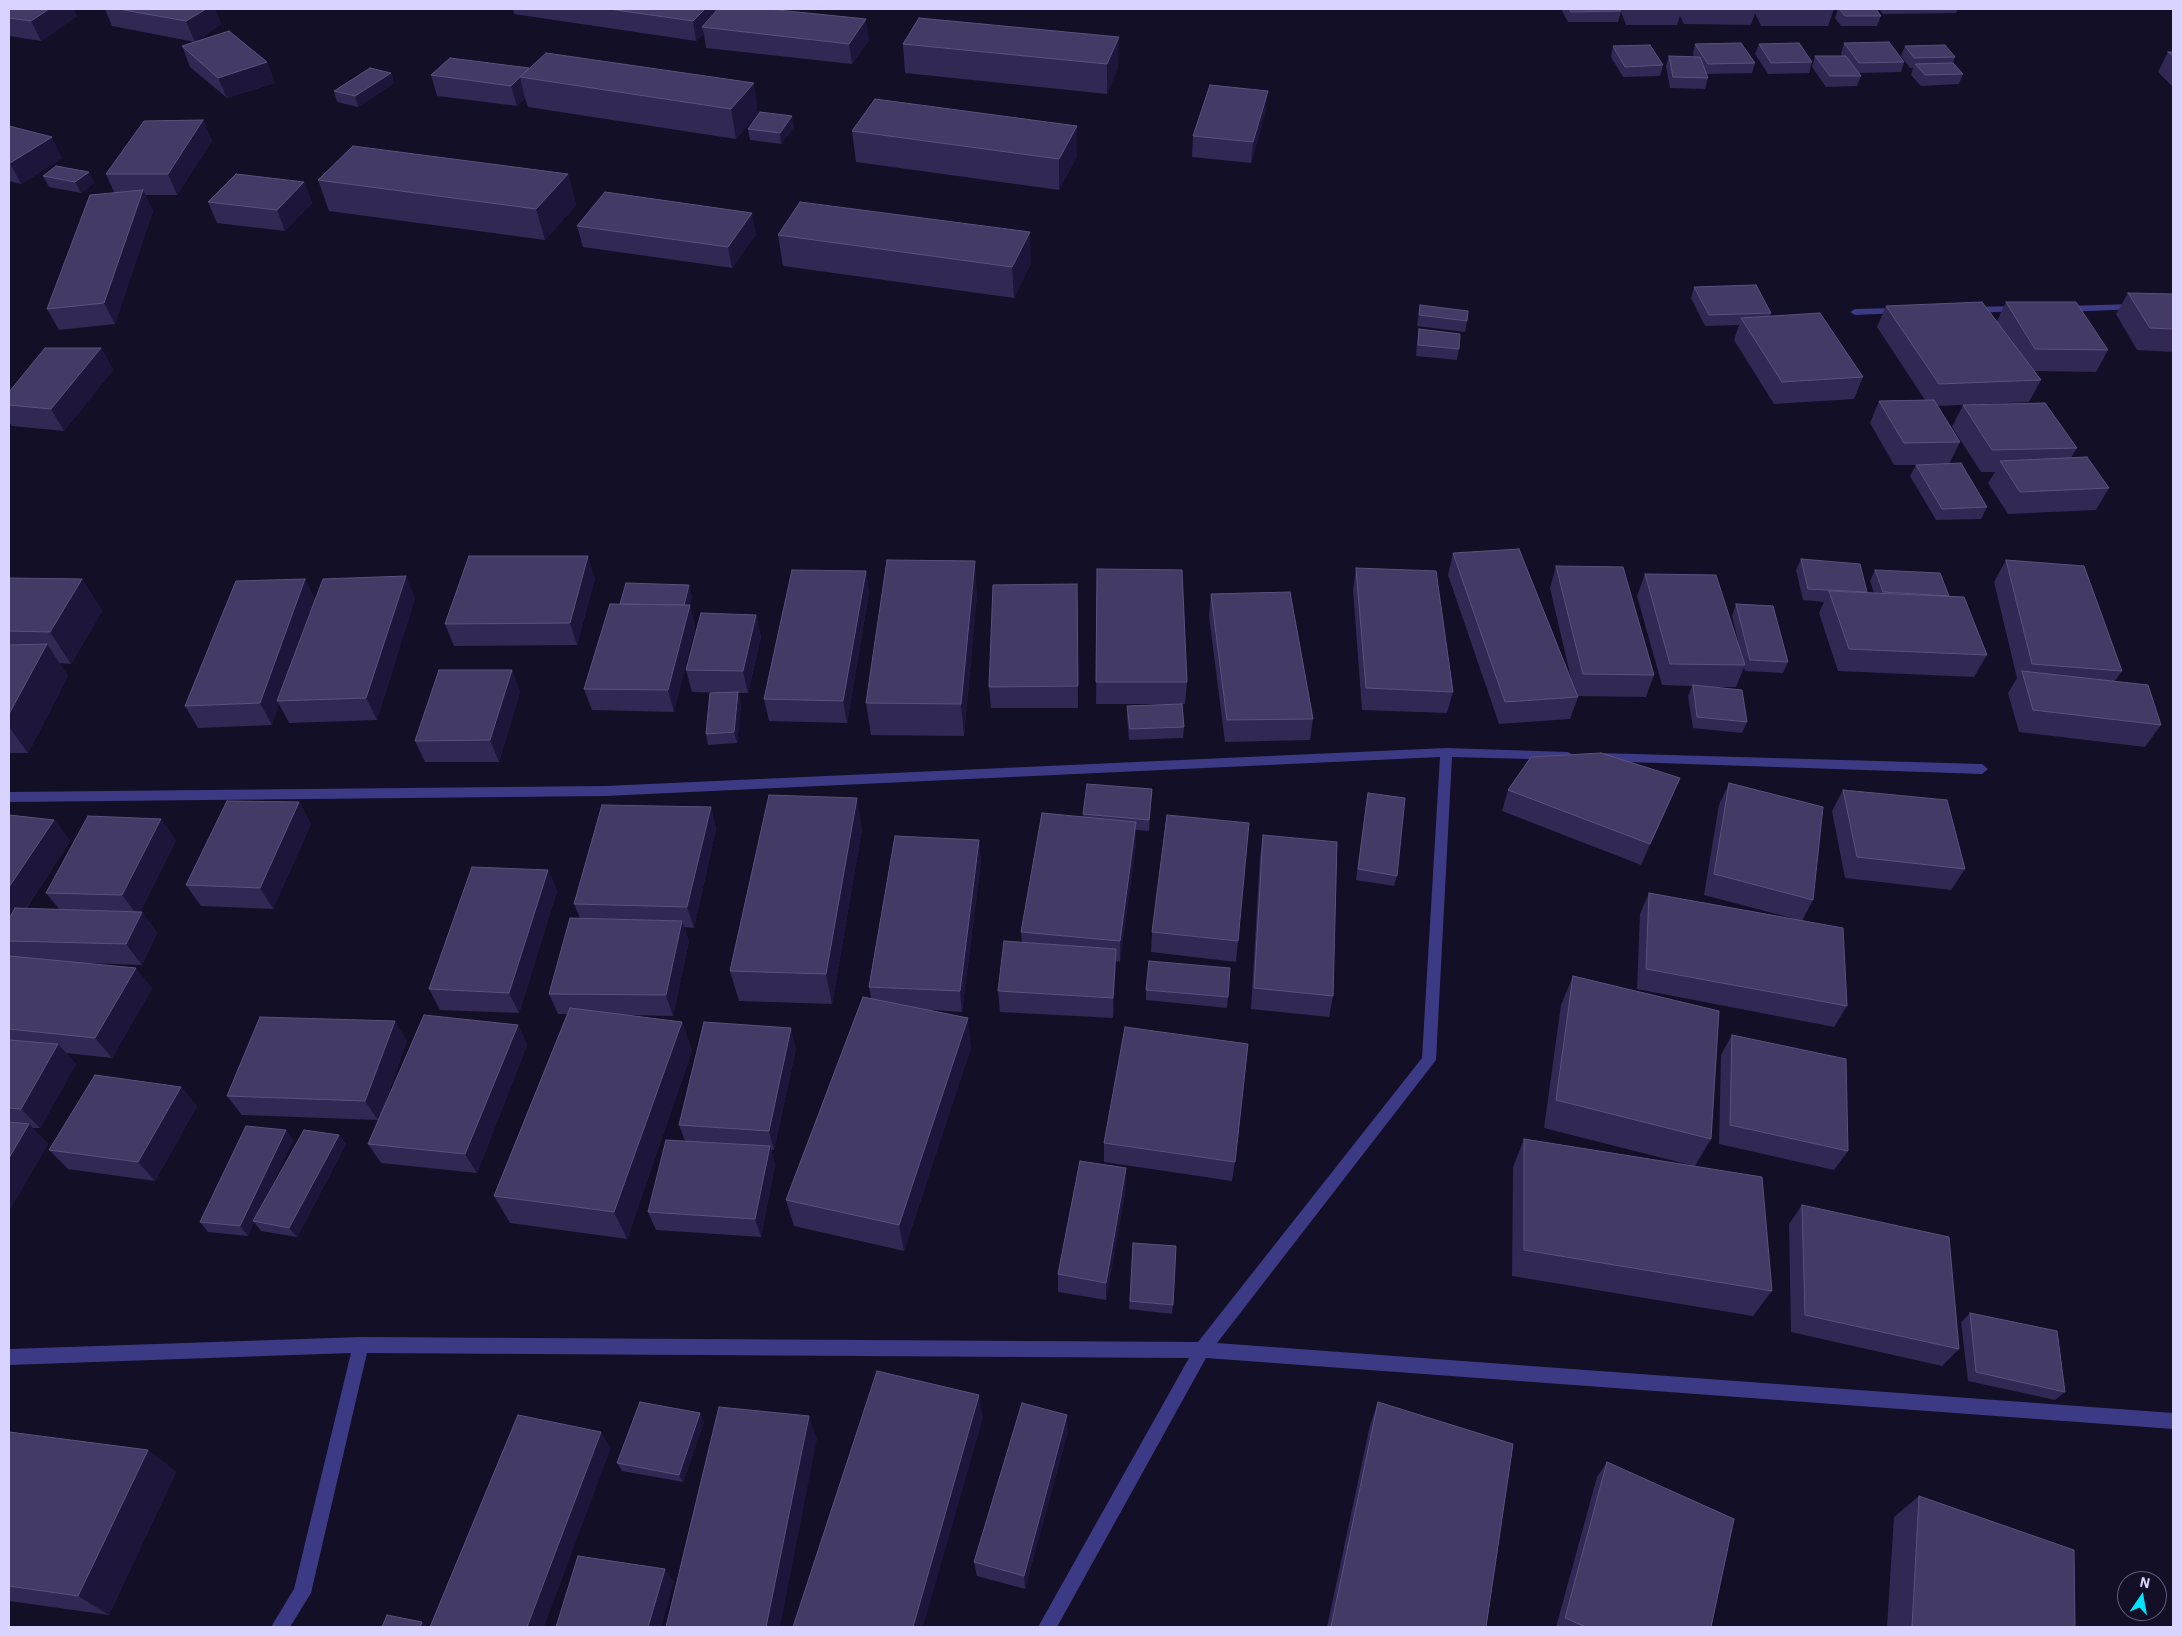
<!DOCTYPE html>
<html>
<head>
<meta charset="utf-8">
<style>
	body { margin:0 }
	#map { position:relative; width:2182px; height:1636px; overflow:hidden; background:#130f26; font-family:"IBM Plex Sans",sans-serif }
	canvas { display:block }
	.frame { position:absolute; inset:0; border:10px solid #d9d4ff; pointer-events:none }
	.north { position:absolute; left:2117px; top:1571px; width:50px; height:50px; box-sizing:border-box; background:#130f26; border:1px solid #625e7d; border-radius:50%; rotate:12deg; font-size:14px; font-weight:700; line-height:20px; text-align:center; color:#d9d4ff }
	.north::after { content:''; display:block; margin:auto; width:18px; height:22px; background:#00e5ff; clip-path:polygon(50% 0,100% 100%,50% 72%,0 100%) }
</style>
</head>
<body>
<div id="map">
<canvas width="2182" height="1636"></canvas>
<div class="frame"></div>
<div class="north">N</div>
</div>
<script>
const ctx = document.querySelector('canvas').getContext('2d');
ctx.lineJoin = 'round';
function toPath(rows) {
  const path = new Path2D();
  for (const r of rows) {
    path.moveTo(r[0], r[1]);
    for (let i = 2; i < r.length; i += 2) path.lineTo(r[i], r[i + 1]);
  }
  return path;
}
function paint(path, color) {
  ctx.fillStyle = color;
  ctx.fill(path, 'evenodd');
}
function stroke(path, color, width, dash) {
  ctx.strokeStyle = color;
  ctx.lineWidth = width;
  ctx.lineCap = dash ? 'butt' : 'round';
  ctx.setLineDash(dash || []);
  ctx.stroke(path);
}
paint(toPath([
	[2136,304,2139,305,2139,309,2063,312,2058,309,2063,306,2136,304],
	[2018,306,2021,307,2021,311,1973,313,1968,310,1973,307,2018,306],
	[1898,308,1903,311,1901,313,1855,315,1850,312,1855,309,1898,308]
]), '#3d3a85');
paint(toPath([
	[1446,748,1568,752,1574,756,1568,760,1452,757,1436,1060,1217,1343,2173,1413,2173,1429,1206,1358,1057,1627,1038,1627,1189,1358,367,1353,311,1593,290,1627,271,1627,294,1589,351,1353,9,1365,9,1349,361,1337,1198,1342,1422,1058,1440,757,605,796,9,802,9,792,605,786,1446,748],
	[1600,753,1982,764,1988,769,1982,774,1600,761,1594,757,1600,753]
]), '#3d3a85');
paint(toPath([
	[9,9,77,16,41,41,9,36],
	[105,9,215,9,221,24,195,42,112,26],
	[513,9,717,9,717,10,869,40,852,64,706,48,704,34,696,41,514,14],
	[1561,9,1834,9,1828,26,1761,26,1755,13,1751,25,1684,24,1680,16,1677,25,1626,25,1621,12,1618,22,1568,22],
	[1838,9,1876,9,1881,16,1877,26,1841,26,1835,18],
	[1879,9,1957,9,1956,13,1883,14],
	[919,18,1118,67,1107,94,905,73,903,44],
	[1844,43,1904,62,1901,72,1859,73,1861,76,1857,86,1826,87,1812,67,1815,56,1842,56,1841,54],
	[1695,44,1755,63,1752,73,1706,74,1708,78,1705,89,1670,88,1666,66,1669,56,1694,57,1693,54],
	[1759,44,1812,62,1809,73,1768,74,1755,54],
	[182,46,267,62,275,83,227,98,190,67],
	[1613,46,1663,65,1660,76,1623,77,1611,57],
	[1905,46,1955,57,1953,63,1963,74,1959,84,1921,86,1911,75,1913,68,1910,68,1901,56],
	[2168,52,2173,52,2173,87,2158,72],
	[450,58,758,113,736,139,528,107,525,98,517,106,437,96,431,75],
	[391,73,394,83,358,107,337,102,334,91],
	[1266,111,1251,163,1192,157,1193,136],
	[203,120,212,141,177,195,145,195,153,211,115,324,59,330,47,309,114,192,106,174],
	[9,126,62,158,21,184,9,181],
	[1077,126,1077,156,1059,190,856,162,852,131],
	[794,127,781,144,750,140,748,129],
	[89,172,94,183,81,193,49,187,43,176],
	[568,174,576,205,545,240,329,211,318,180],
	[304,182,312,203,285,231,217,223,208,202],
	[577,226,756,234,732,268,583,247],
	[778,235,1031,263,1014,298,783,266],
	[1694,287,1771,313,1770,316,1863,377,1854,399,1774,404,1734,340,1739,325,1705,326,1691,298],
	[2128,293,2173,294,2173,352,2137,350,2116,314],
	[2006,302,2108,350,2096,372,2034,371,2041,380,2029,402,1937,406,1960,442,1949,464,1987,507,1981,519,1936,520,1910,476,1916,465,1894,465,1870,423,1879,401,1925,400,1877,327,1886,306,1997,321],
	[1420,305,1467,321,1465,332,1417,326],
	[1419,329,1459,349,1457,360,1416,356,1417,341],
	[101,348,113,370,64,431,12,426,9,422,9,392],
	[1963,405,2077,448,2071,458,2109,488,2096,510,2008,514,1988,483,1995,472,1981,472,1952,427],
	[1453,553,1573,687,1550,588,1556,566,1654,675,1646,697,1577,696,1578,697,1570,719,1499,724,1448,575],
	[1801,559,1867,592,1874,593,1870,581,1875,570,1949,596,1987,655,1974,677,1838,671,1819,613,1824,602,1803,600,1796,570],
	[2006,560,2122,671,2115,681,2161,725,2145,747,2019,732,2008,693,2017,678,1994,582],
	[1356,568,1453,692,1447,713,1362,710,1353,590],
	[1097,569,1187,682,1185,704,1182,704,1184,727,1183,738,1129,740,1127,717,1127,706,1170,704,1096,704],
	[866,571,869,593,847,723,769,721,764,699],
	[1645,574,1740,649,1732,616,1736,604,1788,662,1783,673,1745,671,1744,667,1736,687,1707,687,1747,722,1742,733,1693,728,1688,696,1692,686,1662,685,1637,596],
	[9,578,82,579,102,611,71,664,59,663,68,676,28,753,9,753],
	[595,578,577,645,454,646,445,624],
	[305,579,315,600,415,598,377,720,289,723,279,704,272,725,198,728,185,706],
	[1077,584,1078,708,991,708,989,687],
	[977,593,964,736,871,735,866,703],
	[1211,594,1313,719,1310,740,1225,742,1209,616],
	[692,596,690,605,695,627,674,712,592,710,584,689,620,604],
	[756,615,761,637,748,693,738,693,741,703,737,743,708,745,706,734,729,693,692,692,686,670],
	[512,670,520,692,499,762,425,762,415,741],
	[1729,783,1813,900,1802,921,1847,1006,1834,1027,1637,989,1640,914,1649,893,1799,920,1704,895,1719,805],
	[1152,789,1149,831,1136,830,1136,843,1120,962,1116,961,1113,1018,1000,1012,998,991,1022,943,1021,932,1083,817,1083,814],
	[1508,790,1671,799,1641,865,1502,811],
	[1843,790,1965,869,1951,890,1845,878,1832,811],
	[1368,793,1397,876,1394,886,1356,880,1366,803],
	[299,802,311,824,273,909,201,906,186,885],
	[711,807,716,829,694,928,684,927,689,941,673,1016,625,1015,682,1022,692,1051,627,1239,510,1223,494,1196,567,1014,558,1014,549,994,580,918,574,904],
	[9,815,54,820,70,841,26,909,60,910,46,893,176,840,140,912,142,912,157,933,142,965,87,963,152,988,112,1058,66,1053,76,1064,40,1128,32,1128,48,1144,9,1211,9,956,10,956,9,954],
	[862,829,832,1004,739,1001,730,971],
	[1263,835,1333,996,1329,1017,1251,1009,1260,856],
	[979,840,981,861,962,1012,931,1010,971,1047,904,1251,794,1226,786,1200,871,998,869,987],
	[548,870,557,891,519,1013,440,1010,429,989],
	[1152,932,1238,941,1236,962,1151,952],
	[1573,976,1711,1139,1695,1166,1772,1291,1753,1316,1512,1276,1513,1167,1524,1139,1694,1166,1544,1128,1561,1005],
	[1146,990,1228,997,1227,1008,1146,1000],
	[518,1025,527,1045,477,1173,381,1163,368,1144,378,1120,242,1115,227,1096,407,1041,379,1119],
	[1732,1035,1848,1151,1834,1170,1719,1144,1721,1055],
	[796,1048,774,1150,771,1150,775,1165,761,1237,656,1230,648,1212,685,1141,679,1125],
	[181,1087,197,1106,155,1181,68,1169,49,1150],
	[286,1130,293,1140,265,1200,339,1135,346,1144,297,1237,261,1231,254,1222,248,1236,208,1232,200,1222],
	[1104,1143,1235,1162,1232,1181,1104,1162],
	[1126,1187,1106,1300,1058,1292,1058,1274],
	[1802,1205,1959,1349,1942,1366,1791,1332,1789,1224],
	[1133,1243,1173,1305,1172,1314,1129,1309],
	[1970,1313,2065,1392,2055,1400,1968,1381,1961,1322],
	[1378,1402,1486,1627,1327,1627,1370,1425],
	[700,1413,704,1422,683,1482,622,1471,617,1463],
	[1068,1431,1025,1589,977,1576,974,1562],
	[9,1432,148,1450,176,1472,109,1615,9,1601],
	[1607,1462,1711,1627,1556,1627,1597,1477],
	[1919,1496,2075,1627,1887,1627,1894,1517]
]), '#312854');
paint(toPath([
	[49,9,74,9,77,16,41,41,31,21],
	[206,9,215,9,221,24,195,42,186,21],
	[705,9,717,9,719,19,702,27,704,34,696,41,693,21],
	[866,19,869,40,852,64,849,44],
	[1119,37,1118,67,1107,94,1107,64],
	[267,62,275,83,227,98,218,78],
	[391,73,394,83,358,107,355,96],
	[520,77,525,98,517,106,511,86],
	[754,83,758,113,736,139,731,109],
	[1268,91,1266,111,1251,163,1253,142],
	[792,116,794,127,781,144,780,133],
	[203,120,212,141,177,195,168,174],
	[1077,126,1077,156,1059,190,1059,159],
	[52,137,62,158,21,184,10,163],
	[89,172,94,183,81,193,75,182],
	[568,174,576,205,545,240,536,209],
	[304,182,312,203,285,231,277,210],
	[143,190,153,211,115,324,104,303],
	[752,213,756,234,732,268,728,247],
	[1030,232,1031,263,1014,298,1012,267],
	[101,348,113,370,64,431,51,409],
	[588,556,595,578,577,645,570,623],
	[975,561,977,593,964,736,961,704],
	[866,571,869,593,847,723,843,701],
	[406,576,415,598,377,720,366,698],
	[82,579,102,611,71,664,50,632],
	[305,579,315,601,277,701,279,704,272,725,260,703],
	[689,585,692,596,690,605,695,627,674,712,668,690,684,605],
	[756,615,761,637,748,693,743,671],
	[47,644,68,676,28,753,9,727,9,714],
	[512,670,520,692,499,762,490,740],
	[738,692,741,703,737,743,734,732],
	[1680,778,1671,799,1641,865,1650,844],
	[857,798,862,829,832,1004,826,974],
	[299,802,311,824,273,909,260,888],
	[711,807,716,829,694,928,687,907],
	[161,819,176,840,138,916,122,895],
	[54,820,70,841,9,934,9,887],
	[1136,822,1136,843,1120,962,1120,941],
	[979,840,981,861,962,1012,960,991],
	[548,870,557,891,519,1013,509,993],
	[142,912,157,933,142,965,126,944],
	[682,921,689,941,673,1016,666,995],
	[1116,949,1116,969,1113,1018,1113,998],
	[136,968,152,988,112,1058,95,1038],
	[968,1018,971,1047,904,1251,899,1225],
	[395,1021,407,1041,378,1120,365,1101],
	[682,1022,692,1051,627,1239,614,1212],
	[518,1025,527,1045,477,1173,465,1154],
	[791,1028,796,1048,774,1150,769,1131],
	[58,1044,76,1064,40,1128,21,1109],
	[181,1087,197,1106,155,1181,138,1162],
	[29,1124,48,1144,9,1211,9,1158],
	[286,1130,293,1140,255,1222,253,1221,254,1222,248,1236,240,1226],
	[339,1135,346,1144,297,1237,289,1228],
	[770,1146,775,1165,761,1237,755,1219],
	[1126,1168,1126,1187,1106,1300,1106,1283],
	[979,1395,983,1418,923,1627,913,1627],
	[700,1413,704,1422,683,1482,679,1475],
	[1067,1415,1068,1431,1025,1589,1024,1576],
	[809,1416,817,1439,780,1627,766,1627],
	[601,1432,611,1448,544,1627,527,1627],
	[148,1450,176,1472,109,1615,78,1596],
	[665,1569,674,1582,661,1627,648,1627],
	[422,1622,428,1627,420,1627]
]), '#1d163a');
const building = toPath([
	[9,9,49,9,31,21,9,18,9,9],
	[118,9,206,9,186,21,118,9],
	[609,9,705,9,693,21,609,9],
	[718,9,768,9,866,19,849,44,702,27,718,9],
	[1569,9,1619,9,1621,11,1571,12,1569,9],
	[1839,9,1876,9,1881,16,1845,16,1839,9],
	[919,18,1119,37,1107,64,903,44,919,18],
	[229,31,267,62,218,78,182,46,229,31],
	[1889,42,1904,62,1859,63,1844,43,1889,42],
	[1741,43,1755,63,1708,64,1695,44,1741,43],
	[1799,43,1812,62,1771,63,1759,44,1799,43],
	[1650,45,1663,65,1625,67,1613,46,1650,45],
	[1945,45,1955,57,1914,58,1905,46,1945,45],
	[2168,52,2173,52,2173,56,2168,52],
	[546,53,754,83,731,109,520,77,546,53],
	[1669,56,1700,57,1708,78,1673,77,1669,56],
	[1815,56,1846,56,1861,76,1830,76,1815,56],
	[450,58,529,68,511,86,431,75,450,58],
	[1953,63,1963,74,1925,75,1915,64,1953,63],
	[370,68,391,73,355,96,334,91,370,68],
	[1210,85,1268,91,1253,142,1193,136,1210,85],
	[875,99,1077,126,1059,159,852,131,875,99],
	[760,112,792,116,780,133,748,129,760,112],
	[203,120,168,174,106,174,144,121,203,120],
	[9,126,52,137,10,163,9,163,9,126],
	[353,146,568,174,536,209,318,180,353,146],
	[56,166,89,172,75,182,43,176,56,166],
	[236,174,304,182,277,210,208,202,236,174],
	[143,190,104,303,47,309,90,195,143,190],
	[605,192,752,213,728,247,577,226,605,192],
	[800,202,1030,232,1012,267,778,235,800,202],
	[1756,285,1771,313,1709,315,1694,287,1756,285],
	[2128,293,2173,294,2173,329,2150,328,2128,293],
	[1982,302,2041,380,1939,384,1886,306,1982,302],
	[2006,302,2076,302,2108,350,2035,349,2006,302],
	[1420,305,1468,311,1467,321,1419,315,1420,305],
	[1820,313,1863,377,1782,382,1741,318,1820,313],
	[1419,329,1460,334,1459,349,1418,345,1419,329],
	[45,348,101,348,51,409,9,405,9,392,45,348],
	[1934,400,1960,442,1904,443,1879,401,1934,400],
	[2045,403,2077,448,1992,450,1963,405,2045,403],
	[2087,457,2109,488,2020,492,2000,461,2087,457],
	[1961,463,1987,507,1942,509,1916,465,1961,463],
	[1519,549,1578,697,1505,702,1453,553,1519,549],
	[469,556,588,556,570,623,445,624,469,556],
	[1801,559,1860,564,1867,592,1808,589,1801,559],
	[887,560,975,561,961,704,866,703,887,560],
	[2006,560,2084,566,2122,671,2032,664,2006,560],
	[1556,566,1623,567,1654,675,1583,674,1556,566],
	[1356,568,1436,571,1453,692,1366,688,1356,568],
	[1097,569,1182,570,1187,682,1096,682,1097,569],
	[792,570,866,571,843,701,764,699,792,570],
	[1875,570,1940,573,1949,596,1883,592,1875,570],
	[1645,574,1716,575,1745,665,1670,664,1645,574],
	[406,576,366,698,277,701,323,579,406,576],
	[9,578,82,579,50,632,9,631,9,578],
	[305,579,260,703,185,706,236,581,305,579],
	[626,583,689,585,684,605,620,604,626,583],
	[1077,584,1078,686,989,687,993,585,1077,584],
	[1829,591,1964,597,1987,655,1849,649,1829,591],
	[1290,592,1313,719,1227,720,1211,594,1290,592],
	[610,604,690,605,668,690,584,689,610,604],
	[1736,604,1773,606,1788,662,1750,660,1736,604],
	[701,613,756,615,743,671,686,670,701,613],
	[47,644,9,714,9,645,47,644],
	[439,670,512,670,490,740,415,741,439,670],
	[2022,671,2148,685,2161,725,2033,710,2022,671],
	[1693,685,1742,690,1747,722,1697,717,1693,685],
	[738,692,734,732,706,734,710,693,738,692],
	[1182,704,1184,727,1130,729,1127,706,1182,704],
	[1601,753,1680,778,1650,844,1508,790,1531,757,1601,753],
	[1729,783,1823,807,1813,900,1714,874,1729,783],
	[1087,784,1152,789,1149,820,1083,814,1087,784],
	[1843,790,1947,800,1965,869,1857,857,1843,790],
	[1368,793,1405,798,1397,876,1358,869,1368,793],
	[769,795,857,798,826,974,730,971,769,795],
	[227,801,299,802,260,888,186,885,227,801],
	[602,805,711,807,687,907,574,904,602,805],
	[1042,813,1136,822,1120,941,1021,932,1042,813],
	[9,815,54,820,9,887,9,815],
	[1167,815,1249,823,1238,941,1152,932,1167,815],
	[88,816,161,819,122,895,46,893,88,816],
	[1263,835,1337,842,1333,996,1254,988,1263,835],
	[895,836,979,840,960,991,869,987,895,836],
	[472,867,548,870,509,993,429,989,472,867],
	[1649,893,1843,928,1847,1006,1646,969,1649,893],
	[15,908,142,912,126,944,9,941,9,919,15,908],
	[570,918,682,921,666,995,549,994,570,918],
	[1004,941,1116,949,1113,998,998,991,1004,941],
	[9,956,136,968,95,1038,9,1029,9,956],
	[1149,961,1230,968,1228,997,1146,990,1149,961],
	[1573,976,1719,1011,1711,1139,1556,1100,1573,976],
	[863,997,968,1018,899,1225,786,1200,863,997],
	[570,1008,682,1022,614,1212,494,1196,570,1008],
	[424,1015,518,1025,465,1154,368,1144,424,1015],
	[260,1017,395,1021,365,1101,227,1096,260,1017],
	[704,1022,791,1028,769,1131,679,1125,704,1022],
	[1125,1027,1248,1044,1235,1162,1104,1143,1125,1027],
	[1732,1035,1846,1059,1848,1151,1730,1125,1732,1035],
	[9,1040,58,1044,21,1109,9,1108,9,1040],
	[95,1075,181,1087,138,1162,49,1150,95,1075],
	[9,1122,29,1124,9,1158,9,1122],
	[246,1126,286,1130,240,1226,200,1222,246,1126],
	[304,1130,339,1135,289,1228,253,1221,304,1130],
	[1524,1139,1762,1177,1772,1291,1524,1250,1524,1139],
	[666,1140,770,1146,755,1219,648,1212,666,1140],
	[1080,1161,1126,1168,1106,1283,1058,1274,1080,1161],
	[1802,1205,1949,1237,1959,1349,1805,1315,1802,1205],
	[1133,1243,1176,1246,1173,1305,1130,1301,1133,1243],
	[1970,1313,2057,1331,2065,1392,1976,1372,1970,1313],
	[877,1371,979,1395,913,1627,793,1627,877,1371],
	[640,1402,700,1413,679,1475,617,1463,640,1402],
	[1378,1402,1513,1444,1486,1627,1331,1627,1378,1402],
	[1022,1403,1067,1415,1024,1576,974,1562,1022,1403],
	[719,1407,809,1416,766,1627,666,1627,719,1407],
	[518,1415,601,1432,527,1627,430,1627,518,1415],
	[9,1432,148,1450,78,1596,9,1586,9,1432],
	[1607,1462,1734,1519,1711,1627,1586,1627,1565,1618,1607,1462],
	[1919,1496,2074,1550,2075,1627,1912,1627,1919,1496],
	[578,1556,665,1569,648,1627,556,1627,578,1556],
	[387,1615,422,1622,420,1627,382,1627,387,1615]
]);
paint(building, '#433a66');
stroke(building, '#5a527e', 1);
</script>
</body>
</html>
